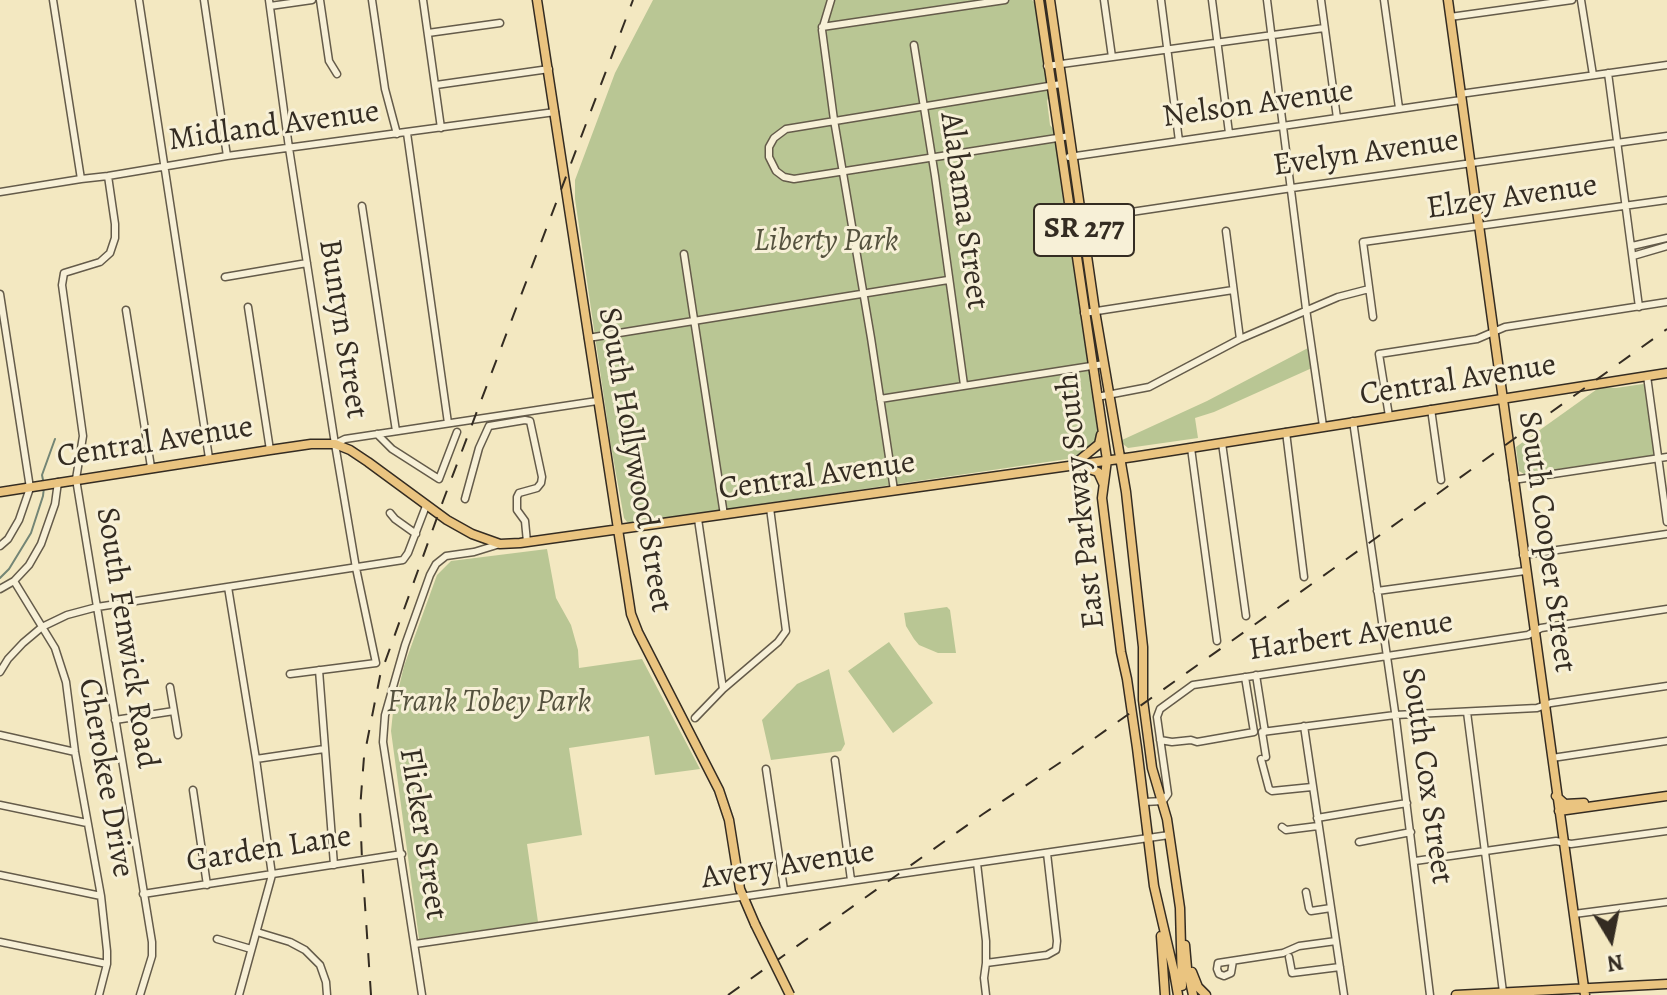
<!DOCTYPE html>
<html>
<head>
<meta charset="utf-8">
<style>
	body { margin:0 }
	#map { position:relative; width:1667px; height:995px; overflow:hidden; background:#f3e8c1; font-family:Alegreya,serif }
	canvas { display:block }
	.north { position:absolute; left:1571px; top:899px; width:80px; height:80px; -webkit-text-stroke:6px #f7f0d7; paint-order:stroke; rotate:170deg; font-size:22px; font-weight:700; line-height:32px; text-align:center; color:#342c22 }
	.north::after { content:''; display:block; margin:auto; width:28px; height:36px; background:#342c22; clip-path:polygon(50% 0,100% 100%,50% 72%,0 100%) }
</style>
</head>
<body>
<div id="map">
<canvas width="1667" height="995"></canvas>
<div class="north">N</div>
</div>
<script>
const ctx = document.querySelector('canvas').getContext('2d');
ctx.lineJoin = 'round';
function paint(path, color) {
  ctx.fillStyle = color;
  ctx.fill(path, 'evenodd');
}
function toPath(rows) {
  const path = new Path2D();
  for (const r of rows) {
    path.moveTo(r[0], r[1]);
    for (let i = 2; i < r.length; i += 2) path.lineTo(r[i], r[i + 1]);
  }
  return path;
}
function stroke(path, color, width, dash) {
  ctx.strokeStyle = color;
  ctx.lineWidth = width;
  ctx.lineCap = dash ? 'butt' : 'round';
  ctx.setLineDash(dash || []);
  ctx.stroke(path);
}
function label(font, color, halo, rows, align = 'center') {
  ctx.font = font + ' Alegreya,serif';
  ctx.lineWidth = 6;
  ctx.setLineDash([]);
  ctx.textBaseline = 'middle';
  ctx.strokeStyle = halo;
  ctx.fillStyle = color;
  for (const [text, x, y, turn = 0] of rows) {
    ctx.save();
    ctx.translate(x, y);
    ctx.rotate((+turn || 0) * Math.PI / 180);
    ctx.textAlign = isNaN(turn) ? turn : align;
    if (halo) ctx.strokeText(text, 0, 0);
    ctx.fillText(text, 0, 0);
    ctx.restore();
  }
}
paint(toPath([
	[653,0,1032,0,1035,3,1049,96,1047,101,1050,125,1054,130,1099,441,1081,457,633,523,627,522,624,518,611,446,575,199,575,180,615,73],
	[1308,348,1312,368,1214,412,1195,418,1198,438,1128,448,1123,444,1122,440,1207,401],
	[1643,384,1645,385,1654,455,1524,474,1519,471,1516,447,1600,387,1616,388],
	[547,549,556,598,571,625,578,650,579,668,642,659,700,769,655,775,649,736,569,748,582,835,527,844,538,922,419,939,391,731,393,712,404,666,437,575,451,561],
	[947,607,950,610,956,653,938,653,919,645,914,639,906,626,904,613],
	[889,642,933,703,893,733,848,671],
	[829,669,845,744,841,751,771,760,762,720,797,684]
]), '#b9c694');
stroke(toPath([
	[43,480,42,475,55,439],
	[0,578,9,569,31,533,43,496,44,487]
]), '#738575', 2);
const minor = toPath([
	[53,0,81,179],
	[139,0,209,458],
	[204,0,227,156],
	[269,0,289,148,335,444,356,568,376,663,290,674],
	[320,0,329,61,337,74],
	[372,0,385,89,397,134],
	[423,0,441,128],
	[831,0,822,30,834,120,871,338,894,490],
	[1104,0,1112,57],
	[1161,0,1179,141],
	[1212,0,1229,133],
	[1267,0,1306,309,1323,426],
	[1321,0,1337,118],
	[1384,0,1399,108],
	[1581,0,1593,75],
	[270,6,312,0],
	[1450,17,1572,0],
	[822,27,1005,0],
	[428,33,500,23],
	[914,45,935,176,964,385],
	[1047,66,1324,28],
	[1608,73,1639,307],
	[1061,84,786,129,774,138,769,147,769,157,776,171,784,177,794,179,1070,136],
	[436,85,549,69],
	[1460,94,1667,65],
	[407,133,448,423],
	[1069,157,1461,100],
	[108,176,115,224,115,238,110,253,100,262,64,273,62,285,83,436,76,479,152,942,152,956,140,995],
	[0,192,81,179,108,176,227,156,555,112],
	[362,206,396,431],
	[1071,221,1292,188,1667,136],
	[1226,231,1240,339],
	[1632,246,1667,238],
	[684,254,724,515],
	[1633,256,1667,246],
	[225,277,307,263],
	[0,294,30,488,19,520,8,539,0,546],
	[248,307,270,450],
	[126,310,151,467],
	[1084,313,1233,290],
	[1373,317,1363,242,1667,200],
	[588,338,948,280],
	[1647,376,1667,522],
	[1097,397,1149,387,1240,339,1338,297,1369,289],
	[880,399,1104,364],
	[1431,409,1441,480],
	[1389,416,1379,354,1477,339,1505,327,1667,302],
	[1353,421,1396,719,1430,995],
	[1286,432,1304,577],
	[377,434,392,449,439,479,457,432],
	[1222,443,1246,616],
	[335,444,345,439,597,401],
	[1191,448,1217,641],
	[1513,480,1667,457],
	[465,499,479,448,489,426,525,420,530,421,542,477,541,483,537,488,519,493,517,497,517,510,525,521,527,542],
	[390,513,395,519,416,534],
	[698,519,723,689],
	[1523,555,1667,534],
	[14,581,55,648,66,682,75,752,101,896,107,951,107,964,99,995],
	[228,587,256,759,272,875,239,995],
	[0,589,14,581,29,565,41,544,55,504,58,482],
	[1377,591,1525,571],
	[319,670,334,865],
	[0,672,8,659,23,643,42,627,67,615,97,607,403,560,408,553,426,506],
	[1256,675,1265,732],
	[170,687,178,735],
	[1467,712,1503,992],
	[695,718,723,689,778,642,786,631,770,508],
	[115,720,174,711],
	[1304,726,1344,995],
	[0,735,75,752],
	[1160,740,1172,742,1191,740,1197,742,1254,732,1245,677],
	[1266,757,1262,732,1395,715,1537,708,1551,703,1667,686],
	[1552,758,1667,741],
	[256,759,324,749],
	[1261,759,1269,789,1272,791,1312,787],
	[835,760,851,880],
	[766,769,784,890],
	[193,790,207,885],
	[1144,802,1163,801,1168,794,1157,717,1160,709,1193,685,1528,635,1541,628,1667,609],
	[0,805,87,823],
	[1317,818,1407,803],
	[1282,827,1286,830,1318,826],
	[1359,842,1411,832],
	[1415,861,1556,841,1571,844,1667,831],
	[977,863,986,941,986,963,984,978,986,995],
	[0,875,101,896],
	[1306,892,1309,908,1311,911,1331,908],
	[143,894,402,854],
	[1574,914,1667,902],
	[257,932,290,942,305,950,320,965,326,982,327,995],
	[217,939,251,949],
	[0,942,107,964],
	[415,944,1169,835],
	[1289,957,1292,973,1340,967],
	[1233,961,1231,973,1224,976,1219,974,1217,969,1218,963,1283,953,1299,946,1336,941],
	[986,963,1047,955,1056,950,1057,941,1047,853],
	[422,995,383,742,385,715,405,645,430,575,436,564,446,556,474,552,500,544]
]);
const major = toPath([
	[537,0,631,614,638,632,719,790,729,820,740,889,755,924],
	[1039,0,1107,460,1102,498,1121,652,1127,679,1137,748,1154,886,1174,972,1178,995],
	[1050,0,1095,311,1126,492,1143,647,1143,700,1152,768,1167,819,1180,908,1182,986],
	[1448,0,1585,995],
	[1077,462,1099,444,1101,435],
	[1081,466,1098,472,1103,483],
	[0,492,270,450,311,444,335,444,350,450,368,462,447,520,472,534,500,544,520,543,1133,457,1667,373],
	[1556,796,1565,804,1584,803],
	[1559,811,1667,796],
	[1161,936,1165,995],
	[1185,945,1187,968,1193,995],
	[1192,972,1198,987,1206,995],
	[1456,995,1667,984]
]);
stroke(minor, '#645b4a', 9);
stroke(major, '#342c22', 11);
stroke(minor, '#f7f0d7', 6);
stroke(major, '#eac480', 8);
stroke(toPath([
	[371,995,362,860,360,809,364,757,380,676,443,501,633,0],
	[728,995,983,814,1064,760,1330,571,1667,329]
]), '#342c22', 2, [14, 14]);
const majorBridge = toPath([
	[755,924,790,995]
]);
stroke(majorBridge, '#342c22', 11, []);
stroke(majorBridge, '#eac480', 8);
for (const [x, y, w] of [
	[1084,230,100]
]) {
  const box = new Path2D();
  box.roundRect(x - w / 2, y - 26, w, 52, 6);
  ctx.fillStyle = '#f7f0d7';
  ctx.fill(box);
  stroke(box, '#342c22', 2);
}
label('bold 30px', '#342c22', null, [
	["SR 277",1084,230]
]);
label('32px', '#342c22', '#f7f0d7', [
	["Nelson Avenue",1258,105,-8],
	["Midland Avenue",274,127,-8],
	["Evelyn Avenue",1366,154,-8],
	["Elzey Avenue",1512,198,-8],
	["Alabama Street",963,211,82],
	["Buntyn Street",342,329,81],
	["Central Avenue",1458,381,-9],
	["Central Avenue",155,443,-9],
	["South Hollywood Street",634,460,80],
	["Central Avenue",817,477,-8],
	["East Parkway South",1082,501,-96],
	["South Cooper Street",1546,542,82],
	["Harbert Avenue",1351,637,-8],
	["South Fenwick Road",126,638,81],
	["South Cox Street",1426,776,82],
	["Cherokee Drive",105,778,80],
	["Flicker Street",422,834,81],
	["Garden Lane",269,850,-9],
	["Avery Avenue",788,866,-9]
]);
label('italic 32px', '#55523e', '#f7f0d7', [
	["Liberty Park",826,242],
	["Frank Tobey Park",489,703]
]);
</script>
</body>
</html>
